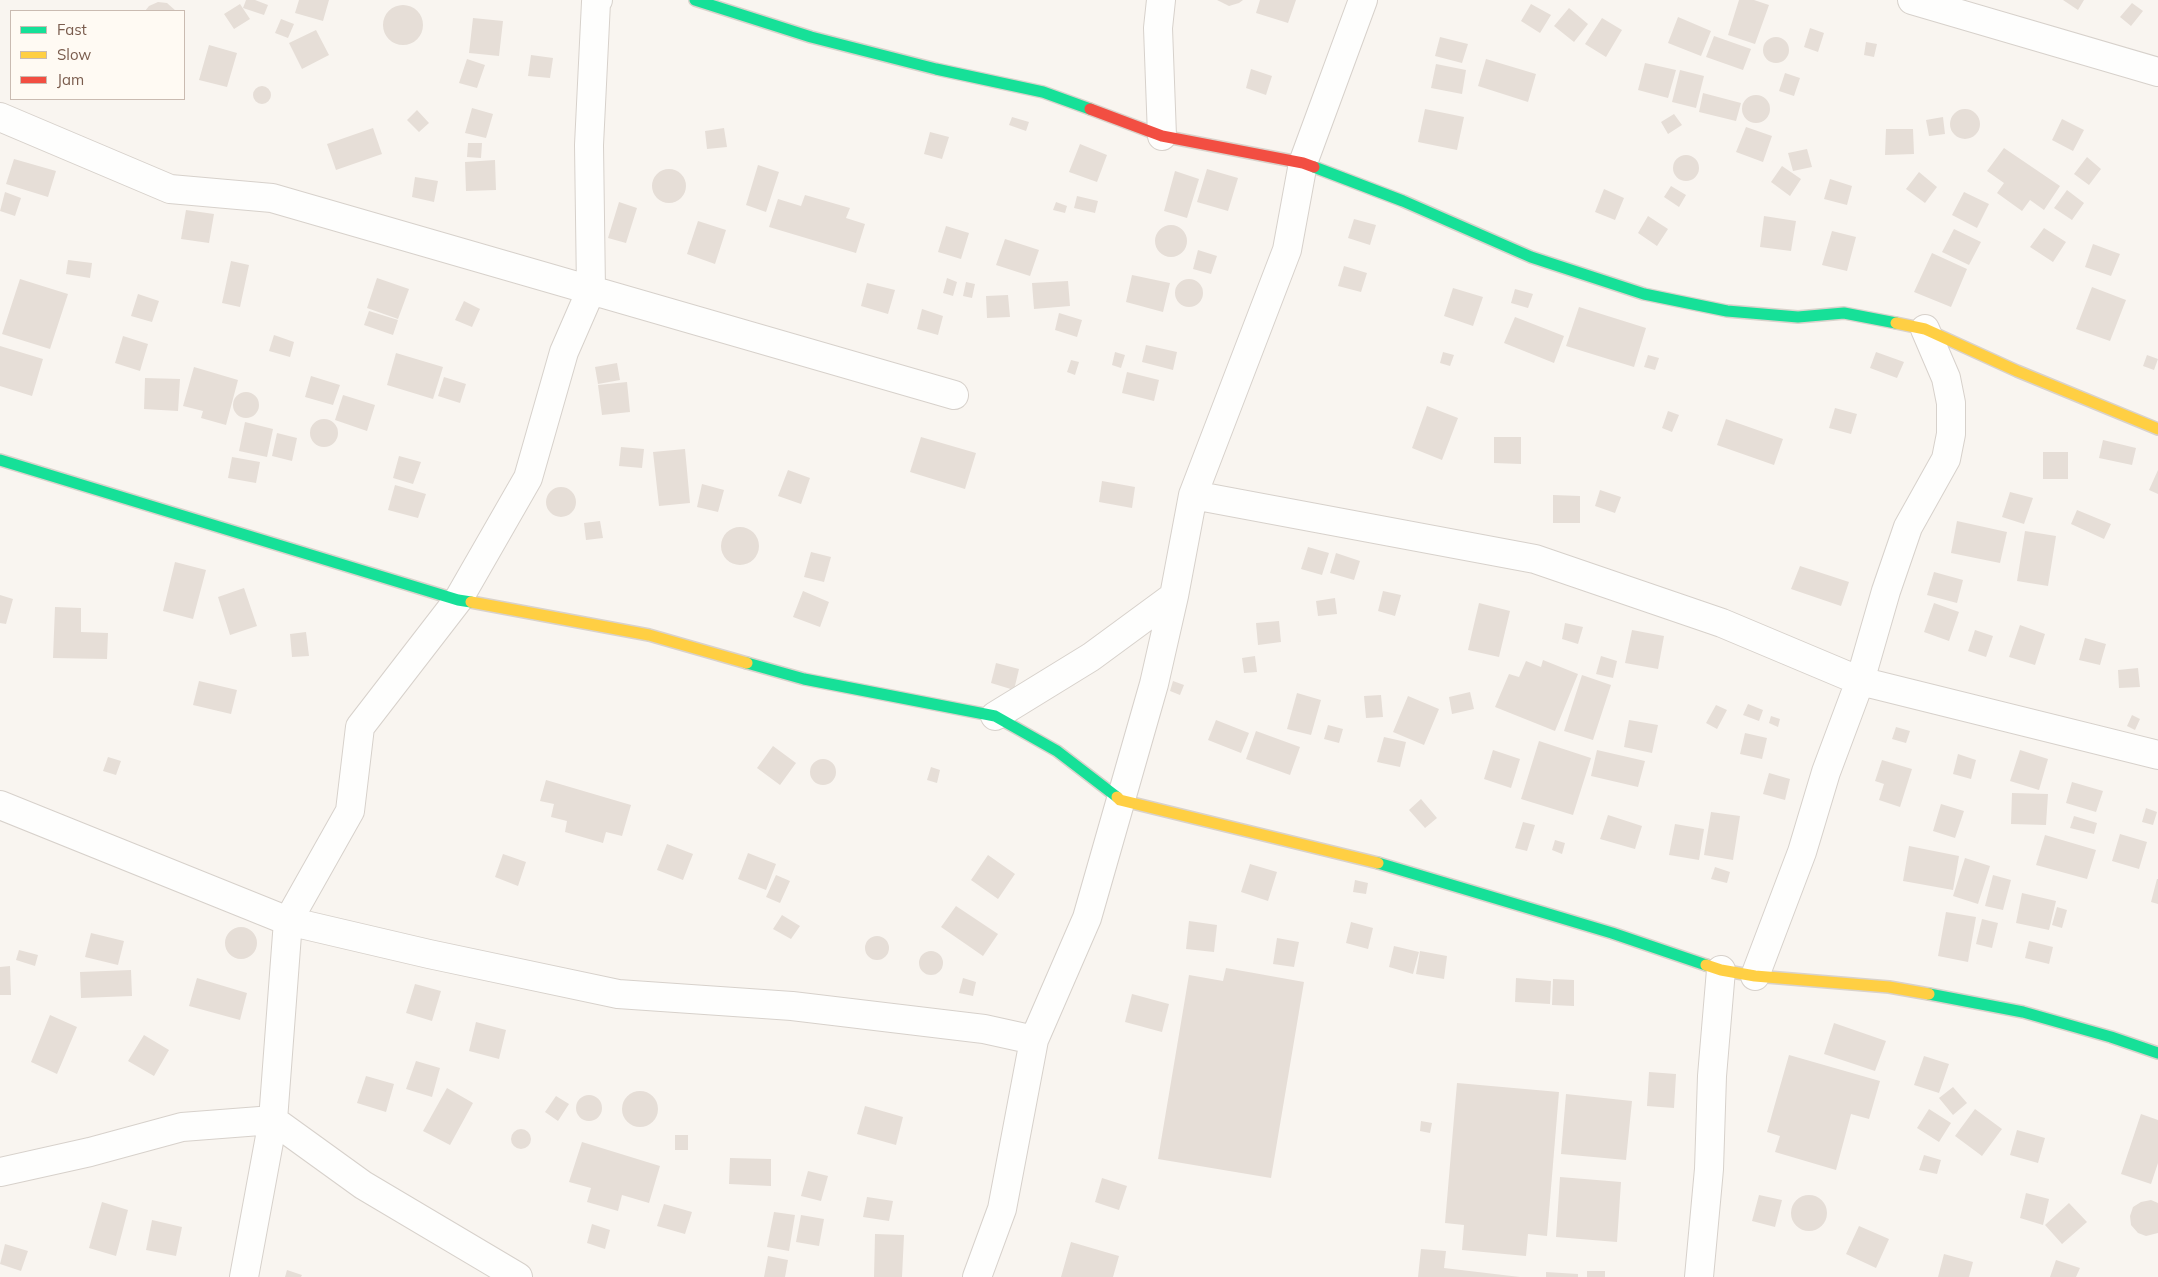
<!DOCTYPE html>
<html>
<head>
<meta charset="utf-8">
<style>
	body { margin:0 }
	#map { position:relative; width:2158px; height:1277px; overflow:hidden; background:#f9f5f0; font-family:Mulish,sans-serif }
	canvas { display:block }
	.legend { position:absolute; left:10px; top:10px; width:175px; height:90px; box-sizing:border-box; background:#fffaf3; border:1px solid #cabbb1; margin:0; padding:6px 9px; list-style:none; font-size:15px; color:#7a5c4d }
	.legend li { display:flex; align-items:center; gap:10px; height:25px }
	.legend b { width:25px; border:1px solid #cabbb1 }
</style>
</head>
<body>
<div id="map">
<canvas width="2158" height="1277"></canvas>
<ul class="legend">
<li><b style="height:6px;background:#16e098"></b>Fast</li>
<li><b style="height:6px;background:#ffcf43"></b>Slow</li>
<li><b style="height:6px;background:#f24e42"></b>Jam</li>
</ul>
</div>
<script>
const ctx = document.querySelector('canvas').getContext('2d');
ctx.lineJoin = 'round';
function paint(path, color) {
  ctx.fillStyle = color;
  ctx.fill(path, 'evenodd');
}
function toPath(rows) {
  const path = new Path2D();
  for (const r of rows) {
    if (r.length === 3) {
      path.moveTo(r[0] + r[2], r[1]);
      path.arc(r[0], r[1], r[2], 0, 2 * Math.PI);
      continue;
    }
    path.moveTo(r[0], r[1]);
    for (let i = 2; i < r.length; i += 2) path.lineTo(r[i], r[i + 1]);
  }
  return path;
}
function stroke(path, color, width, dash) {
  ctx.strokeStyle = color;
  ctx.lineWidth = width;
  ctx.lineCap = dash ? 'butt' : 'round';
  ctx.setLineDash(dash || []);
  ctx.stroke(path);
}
paint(toPath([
	[246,0,255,0,268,5,264,15,243,8],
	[299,0,329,0,323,21,295,13],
	[1217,0,1243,0,1239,3,1229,6],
	[1260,0,1296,0,1288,23,1256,13],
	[1739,0,1754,0,1769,5,1755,44,1728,35],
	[2063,0,2084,0,2078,10],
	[158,2,167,3,176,11,145,11,149,6],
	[2132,3,2143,11,2131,26,2120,17],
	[240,4,250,19,234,29,224,14],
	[1531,4,1551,15,1540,33,1521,21],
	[403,25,20],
	[1569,8,1588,24,1574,42,1554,26],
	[1678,17,1711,31,1701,56,1668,43],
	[473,18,503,21,499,56,469,53],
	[1602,18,1622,30,1606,57,1585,44],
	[281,19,294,24,288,38,275,33],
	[1810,28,1824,33,1818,52,1804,47],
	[316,30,329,55,302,69,289,43],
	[1714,36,1751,49,1743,70,1706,57],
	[1440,37,1468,44,1462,63,1435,56],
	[1776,50,13],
	[1866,42,1877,44,1874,57,1864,55],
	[209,45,237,53,227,87,199,80],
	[531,55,553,58,550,78,528,76],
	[467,59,485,65,477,88,459,83],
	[1486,59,1536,74,1528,102,1478,86],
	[1645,63,1676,70,1668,98,1638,90],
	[1436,64,1466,70,1462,94,1431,88],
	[1251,69,1272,76,1266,95,1246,88],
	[1680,70,1704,76,1696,108,1672,102],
	[1785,73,1800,78,1794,96,1779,91],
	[262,95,9],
	[1703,93,1741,103,1736,121,1699,112],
	[1756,109,14],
	[472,108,493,114,486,138,465,133],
	[1425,109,1464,117,1457,150,1418,142],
	[1965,124,15],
	[417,110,429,123,419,132,407,120],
	[1674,114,1682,125,1668,134,1661,122],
	[1012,117,1029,122,1026,131,1009,125],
	[1943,117,1945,134,1929,136,1926,120],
	[2062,119,2084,130,2073,151,2052,140],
	[1746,127,1772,136,1763,162,1736,152],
	[373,128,382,154,336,170,327,144],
	[724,128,727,147,707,149,705,131],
	[1886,129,1913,129,1914,154,1885,155],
	[930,132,949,137,942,159,924,154],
	[468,143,482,143,481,158,467,157],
	[1080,144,1107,155,1097,182,1069,172],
	[2004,148,2060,186,2044,210,2030,200,2022,211,1997,193,2004,183,1987,171],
	[1807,149,1812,167,1793,171,1788,153],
	[1686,168,13],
	[2087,157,2101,169,2089,185,2074,174],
	[14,159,56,171,48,197,6,184],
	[495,160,496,190,466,191,465,162],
	[758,165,779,172,766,212,746,205],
	[1782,166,1801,179,1790,196,1771,182],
	[669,186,17],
	[1207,169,1238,178,1228,211,1197,202],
	[1175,171,1199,179,1187,218,1164,211],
	[1919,172,1937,187,1925,203,1906,189],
	[415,177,438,181,434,202,412,197],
	[1830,179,1852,186,1847,205,1824,199],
	[1671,186,1686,195,1679,207,1664,197],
	[1604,189,1624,198,1615,220,1595,212],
	[2067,190,2084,203,2072,220,2054,208],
	[5,192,21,198,15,216,0,211],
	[1964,192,1989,204,1977,228,1952,215],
	[805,195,850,208,846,218,865,224,856,253,769,227,778,199,801,206],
	[1077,196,1098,201,1095,213,1074,208],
	[619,202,637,208,626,243,608,238],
	[1056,202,1067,206,1065,213,1053,210],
	[186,210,214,214,209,243,181,239],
	[1648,216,1668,229,1657,246,1638,233],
	[1764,216,1796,221,1791,251,1760,247],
	[1354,219,1376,225,1370,245,1348,238],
	[698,221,726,230,715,264,687,254],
	[1171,241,16],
	[946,226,969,233,961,259,938,252],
	[2044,228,2066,242,2053,262,2030,247],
	[1954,229,1981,242,1969,265,1942,252],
	[1832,231,1856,237,1847,271,1822,265],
	[1005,239,1039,250,1030,276,996,265],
	[2093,244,2120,254,2111,276,2085,267],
	[1198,250,1217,256,1211,274,1193,269],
	[1932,253,1967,269,1951,307,1914,292],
	[68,260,92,263,90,278,66,274],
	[231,261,249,265,240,307,222,303],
	[1344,266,1367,273,1361,292,1338,286],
	[1132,275,1170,283,1163,312,1126,302],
	[377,278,409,289,398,319,367,308],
	[947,278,957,282,953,296,943,293],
	[1189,293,14],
	[20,279,68,294,50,349,2,334],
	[1068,281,1070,306,1034,309,1032,283],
	[966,282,975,284,972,298,963,296],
	[867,283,895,290,888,314,861,306],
	[2092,287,2126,300,2110,341,2076,329],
	[1453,288,1483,297,1473,326,1444,316],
	[1515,289,1533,294,1528,308,1511,303],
	[138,294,159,301,152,322,131,316],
	[1008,295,1010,317,987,318,986,296],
	[464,301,480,309,472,327,455,320],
	[1579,307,1646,328,1634,367,1566,346],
	[922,309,943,316,938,335,917,329],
	[369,311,398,320,393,335,364,325],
	[1059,313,1082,320,1077,337,1055,330],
	[1515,317,1564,336,1554,363,1504,343],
	[274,335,294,342,290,357,269,351],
	[123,336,148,344,140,371,115,363],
	[1146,345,1177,352,1173,370,1142,362],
	[0,346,43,359,32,396,0,386],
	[1115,352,1125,355,1121,368,1112,365],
	[1443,352,1454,355,1450,366,1440,363],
	[1876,352,1904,362,1897,378,1870,368],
	[396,353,443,367,433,399,387,385],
	[1648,355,1659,358,1655,370,1644,367],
	[2147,355,2158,359,2154,370,2143,366],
	[1071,360,1079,362,1075,375,1067,372],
	[617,363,620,380,598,384,595,367],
	[194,367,238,380,226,425,201,418,203,411,183,406],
	[1127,372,1159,380,1154,401,1122,393],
	[311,376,340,385,333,405,305,397],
	[444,377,466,384,460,403,438,396],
	[145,378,180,379,178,411,144,409],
	[627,382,630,412,602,415,598,385],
	[246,405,13],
	[343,395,375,405,367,431,335,420],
	[1427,406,1458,418,1442,460,1412,448],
	[1835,408,1857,414,1851,434,1829,428],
	[1668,411,1679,415,1672,432,1662,428],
	[324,433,14],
	[1726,419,1783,439,1774,465,1717,445],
	[245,422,273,429,267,457,239,451],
	[277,433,297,438,292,461,272,456],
	[921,437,976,453,965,489,910,472],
	[1494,437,1521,437,1521,464,1494,463],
	[2103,440,2136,448,2132,465,2099,458],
	[621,447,644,449,642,468,619,466],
	[685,449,690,503,659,506,653,452],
	[2043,452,2068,452,2068,479,2043,479],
	[399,456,421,462,413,484,393,478],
	[232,457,260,462,256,483,228,478],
	[788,470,810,478,801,504,778,496],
	[2158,470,2158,494,2149,490],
	[1102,481,1135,487,1132,508,1099,502],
	[702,484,724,490,718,512,697,507],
	[395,485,426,494,418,518,388,510],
	[561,502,15],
	[1600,490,1621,497,1615,513,1595,506],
	[2010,492,2033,498,2024,524,2002,517],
	[1553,495,1580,496,1580,523,1553,523],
	[2077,510,2111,524,2104,539,2071,524],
	[600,521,603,538,586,540,584,523],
	[1957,521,2007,532,2000,563,1951,553],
	[740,546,19],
	[2025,531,2056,536,2048,586,2017,581],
	[1308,547,1329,553,1322,575,1301,569],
	[811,552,831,557,824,582,804,577],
	[1336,553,1360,561,1354,580,1330,573],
	[175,562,206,570,193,619,163,611],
	[1800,566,1849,582,1841,606,1791,589],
	[1934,572,1963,580,1957,603,1927,595],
	[244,588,257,626,230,635,218,597],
	[803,591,829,602,820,627,793,617],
	[1383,591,1401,595,1395,616,1378,611],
	[0,595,13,599,6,624,0,623],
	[1335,598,1337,614,1318,616,1316,601],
	[1479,603,1510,611,1499,657,1468,650],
	[1934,603,1959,612,1949,641,1924,632],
	[55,607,81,608,81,632,108,633,107,659,53,658],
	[1279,621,1281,642,1258,645,1256,623],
	[1565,623,1583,627,1578,644,1562,639],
	[2020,625,2045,634,2035,665,2009,657],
	[1632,630,1664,636,1658,669,1625,663],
	[1975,630,1993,636,1986,657,1968,651],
	[306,632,309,656,292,657,290,634],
	[2085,638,2106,644,2100,665,2079,660],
	[1255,656,1257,672,1244,673,1242,658],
	[1601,656,1617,661,1613,678,1596,674],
	[1543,660,1578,674,1555,731,1495,707,1509,674,1519,677,1526,661,1541,667],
	[996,663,1019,669,1014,690,991,683],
	[2138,668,2140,687,2119,688,2118,670],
	[1582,675,1611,685,1593,740,1564,731],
	[199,681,237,690,231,714,193,705],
	[1173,681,1184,685,1180,695,1170,691],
	[1470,692,1474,709,1452,714,1449,697],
	[1297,693,1321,700,1311,735,1287,729],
	[1381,695,1383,717,1366,718,1364,696],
	[1408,696,1439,709,1424,745,1393,732],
	[1748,704,1763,710,1759,721,1743,715],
	[1716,705,1727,710,1717,729,1706,723],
	[2132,715,2140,719,2135,730,2127,726],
	[1771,716,1780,719,1778,727,1769,723],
	[1216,720,1249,733,1241,753,1208,740],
	[1629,720,1658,725,1652,753,1624,747],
	[1328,725,1343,729,1339,743,1324,739],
	[1896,727,1910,731,1906,743,1892,739],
	[1256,731,1300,747,1290,775,1246,759],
	[1745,733,1767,738,1762,759,1740,754],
	[1384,737,1406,742,1400,767,1377,762],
	[1539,741,1591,758,1573,815,1521,799],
	[773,746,796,763,780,785,757,768],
	[1493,750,1520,759,1511,788,1484,779],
	[1597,750,1645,761,1638,787,1591,776],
	[2020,750,2048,759,2039,790,2010,781],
	[1958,754,1976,760,1971,779,1953,774],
	[108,757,121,761,116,775,103,771],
	[823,772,13],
	[1882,760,1912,769,1900,807,1879,800,1884,784,1875,781],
	[931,767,940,770,937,783,927,780],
	[1769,773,1790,779,1785,800,1763,794],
	[546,780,631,805,622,836,606,832,603,843,565,832,567,821,551,817,554,804,540,801],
	[2072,782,2103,791,2096,812,2066,803],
	[2012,793,2048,794,2046,825,2011,824],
	[1421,799,1437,818,1425,828,1409,810],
	[1941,804,1964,811,1955,838,1933,831],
	[2146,808,2157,812,2153,825,2142,822],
	[1711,812,1740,816,1733,860,1704,855],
	[1608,815,1642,826,1635,849,1600,839],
	[2074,816,2097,823,2094,834,2070,828],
	[1523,822,1535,825,1527,851,1515,848],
	[1675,824,1704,829,1699,860,1669,855],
	[2120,834,2147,842,2139,869,2112,861],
	[2045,835,2096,850,2087,879,2036,865],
	[1555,840,1565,843,1562,854,1552,850],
	[667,844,693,854,683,880,657,870],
	[1909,846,1959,856,1953,890,1903,881],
	[748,853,776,864,766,890,738,879],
	[503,854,526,862,518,886,495,877],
	[988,855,1015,874,998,899,971,880],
	[1965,858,1990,866,1978,904,1953,896],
	[1250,864,1277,872,1268,901,1241,892],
	[1715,867,1730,872,1727,883,1711,879],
	[776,875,790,881,780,903,766,897],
	[1993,875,2011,880,2003,910,1985,906],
	[2157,879,2158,879,2158,904,2151,902],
	[1355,880,1368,883,1366,894,1353,892],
	[2022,893,2056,901,2049,930,2016,923],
	[956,906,998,934,983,956,941,927],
	[2057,907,2067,910,2062,928,2052,925],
	[1946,912,1976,917,1968,962,1938,956],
	[782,915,800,926,791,939,773,929],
	[1982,919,1998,923,1992,948,1976,944],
	[1189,921,1217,925,1214,952,1186,949],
	[1351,922,1373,928,1368,949,1346,943],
	[241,943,16],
	[91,933,124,941,118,965,85,957],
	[877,948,12],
	[1277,938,1299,942,1294,967,1273,964],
	[2029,941,2053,947,2049,964,2025,958],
	[1394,946,1419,952,1413,974,1389,967],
	[19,950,38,955,35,966,16,960],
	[1420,951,1447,956,1444,979,1416,974],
	[931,963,12],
	[10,966,11,995,0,995,0,967],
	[1226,968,1304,982,1271,1178,1158,1159,1189,975,1223,981],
	[131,970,132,996,81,998,80,972],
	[197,978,247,993,240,1020,189,1006],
	[963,978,976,982,973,996,959,993],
	[1516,978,1551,981,1550,1004,1515,1002],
	[1553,979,1574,980,1574,1006,1552,1005],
	[415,984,441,991,432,1021,406,1013],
	[1132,994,1169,1004,1162,1032,1125,1022],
	[50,1015,77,1027,57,1074,31,1062],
	[476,1022,506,1030,499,1059,469,1051],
	[1834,1023,1886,1041,1875,1071,1824,1054],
	[144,1035,169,1050,154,1076,128,1061],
	[1789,1055,1880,1081,1869,1119,1851,1114,1836,1170,1775,1152,1780,1136,1767,1132],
	[1924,1056,1949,1064,1939,1093,1914,1085],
	[416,1061,440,1068,432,1097,406,1089],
	[1649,1072,1676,1074,1674,1108,1647,1106],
	[366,1076,394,1084,386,1112,357,1103],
	[1457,1083,1559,1092,1547,1236,1528,1234,1526,1256,1462,1250,1464,1225,1445,1223],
	[1953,1087,1967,1103,1953,1115,1939,1098],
	[447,1088,473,1103,450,1145,423,1131],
	[640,1109,18],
	[1566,1094,1632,1101,1626,1160,1561,1154],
	[589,1108,13],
	[556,1096,569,1104,558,1121,545,1112],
	[865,1106,903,1117,896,1145,857,1134],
	[1929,1109,1951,1123,1939,1142,1917,1128],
	[1975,1109,2002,1129,1982,1156,1955,1136],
	[2141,1114,2158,1120,2158,1163,2151,1184,2121,1174],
	[1421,1121,1432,1123,1430,1133,1420,1131],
	[521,1139,10],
	[2017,1130,2045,1138,2038,1163,2010,1155],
	[675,1135,688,1135,688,1150,675,1150],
	[582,1142,660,1166,649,1203,622,1195,618,1211,587,1202,591,1188,569,1182],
	[1924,1155,1941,1160,1937,1174,1919,1170],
	[730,1158,771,1159,771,1186,729,1184],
	[808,1171,828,1176,821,1201,801,1196],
	[1560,1177,1621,1182,1617,1242,1556,1237],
	[1102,1178,1127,1186,1119,1210,1095,1202],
	[2026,1193,2049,1199,2043,1225,2020,1218],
	[1759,1195,1782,1200,1775,1227,1752,1221],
	[1809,1213,18],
	[867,1197,893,1201,889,1221,863,1217],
	[2151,1200,2158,1203,2158,1233,2146,1236,2138,1233,2131,1225,2130,1216,2133,1207,2141,1202],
	[102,1202,128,1210,116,1256,89,1248],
	[2069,1203,2087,1222,2062,1244,2045,1225],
	[664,1204,692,1212,685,1234,657,1226],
	[774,1212,795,1215,789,1251,767,1247],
	[801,1215,824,1219,819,1246,796,1242],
	[152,1220,182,1227,176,1256,146,1250],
	[592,1224,610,1230,605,1249,587,1243],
	[1859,1226,1889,1239,1876,1268,1846,1254],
	[875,1234,904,1235,902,1277,874,1277],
	[1071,1242,1119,1256,1113,1277,1061,1277],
	[5,1244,28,1251,21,1271,0,1264],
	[1421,1249,1446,1251,1444,1268,1520,1277,1418,1277],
	[1944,1254,1973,1262,1969,1277,1938,1277],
	[768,1256,788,1260,785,1277,764,1277],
	[2056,1260,2080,1268,2076,1277,2050,1277],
	[287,1270,302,1275,301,1277,285,1277],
	[1587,1271,1605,1271,1605,1277,1587,1277],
	[1546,1272,1578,1274,1578,1277,1546,1277]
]), '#e6ded7');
const street = toPath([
	[1161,0,1158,28,1162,136],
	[1912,0,2158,72],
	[0,117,170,189,272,198,954,395],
	[1193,495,1535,559,1722,623,1860,681,2158,755],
	[995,716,1091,657,1174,596],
	[0,805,288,921,429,954,618,994,792,1006,984,1029,1034,1040],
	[1755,976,1802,852,1826,772,1860,681,1886,591,1908,527,1946,459,1951,434,1951,403,1946,378,1925,329],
	[0,1172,90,1152,182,1127,273,1120,363,1185,518,1277],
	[244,1277,273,1120,288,921,350,811,360,727,458,600,528,478,564,352,591,290,589,145,596,2,598,0],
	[977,1277,1002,1209,1034,1040,1087,918,1154,684,1174,596,1193,495,1287,250,1303,163,1363,0],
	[1699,1277,1709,1169,1712,1076,1721,970]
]);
const fast = toPath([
	[695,0,811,37,936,69,1043,92,1090,109],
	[1314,167,1403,201,1531,257,1644,294,1727,311,1798,317,1844,313,1896,323],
	[0,460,458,600,471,602],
	[747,663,804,679,995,716,1057,751,1117,797],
	[1378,863,1612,933,1706,965],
	[1929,994,2023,1012,2111,1037,2158,1053]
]);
const slow = toPath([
	[1896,323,1925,329,2017,371,2158,429],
	[471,602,649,635,747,663],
	[1117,797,1120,800,1378,863],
	[1706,965,1721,970,1755,976,1889,987,1929,994]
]);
const jam = toPath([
	[1090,109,1162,136,1303,163,1314,167]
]);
stroke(street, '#d7d1cb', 30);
stroke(fast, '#d9d2cb', 14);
stroke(slow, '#d9d2cb', 14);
stroke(jam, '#d9d2cb', 14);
stroke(street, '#fefefd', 28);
stroke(fast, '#16e098', 11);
stroke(slow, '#ffcf43', 11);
stroke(jam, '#f24e42', 11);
</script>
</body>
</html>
